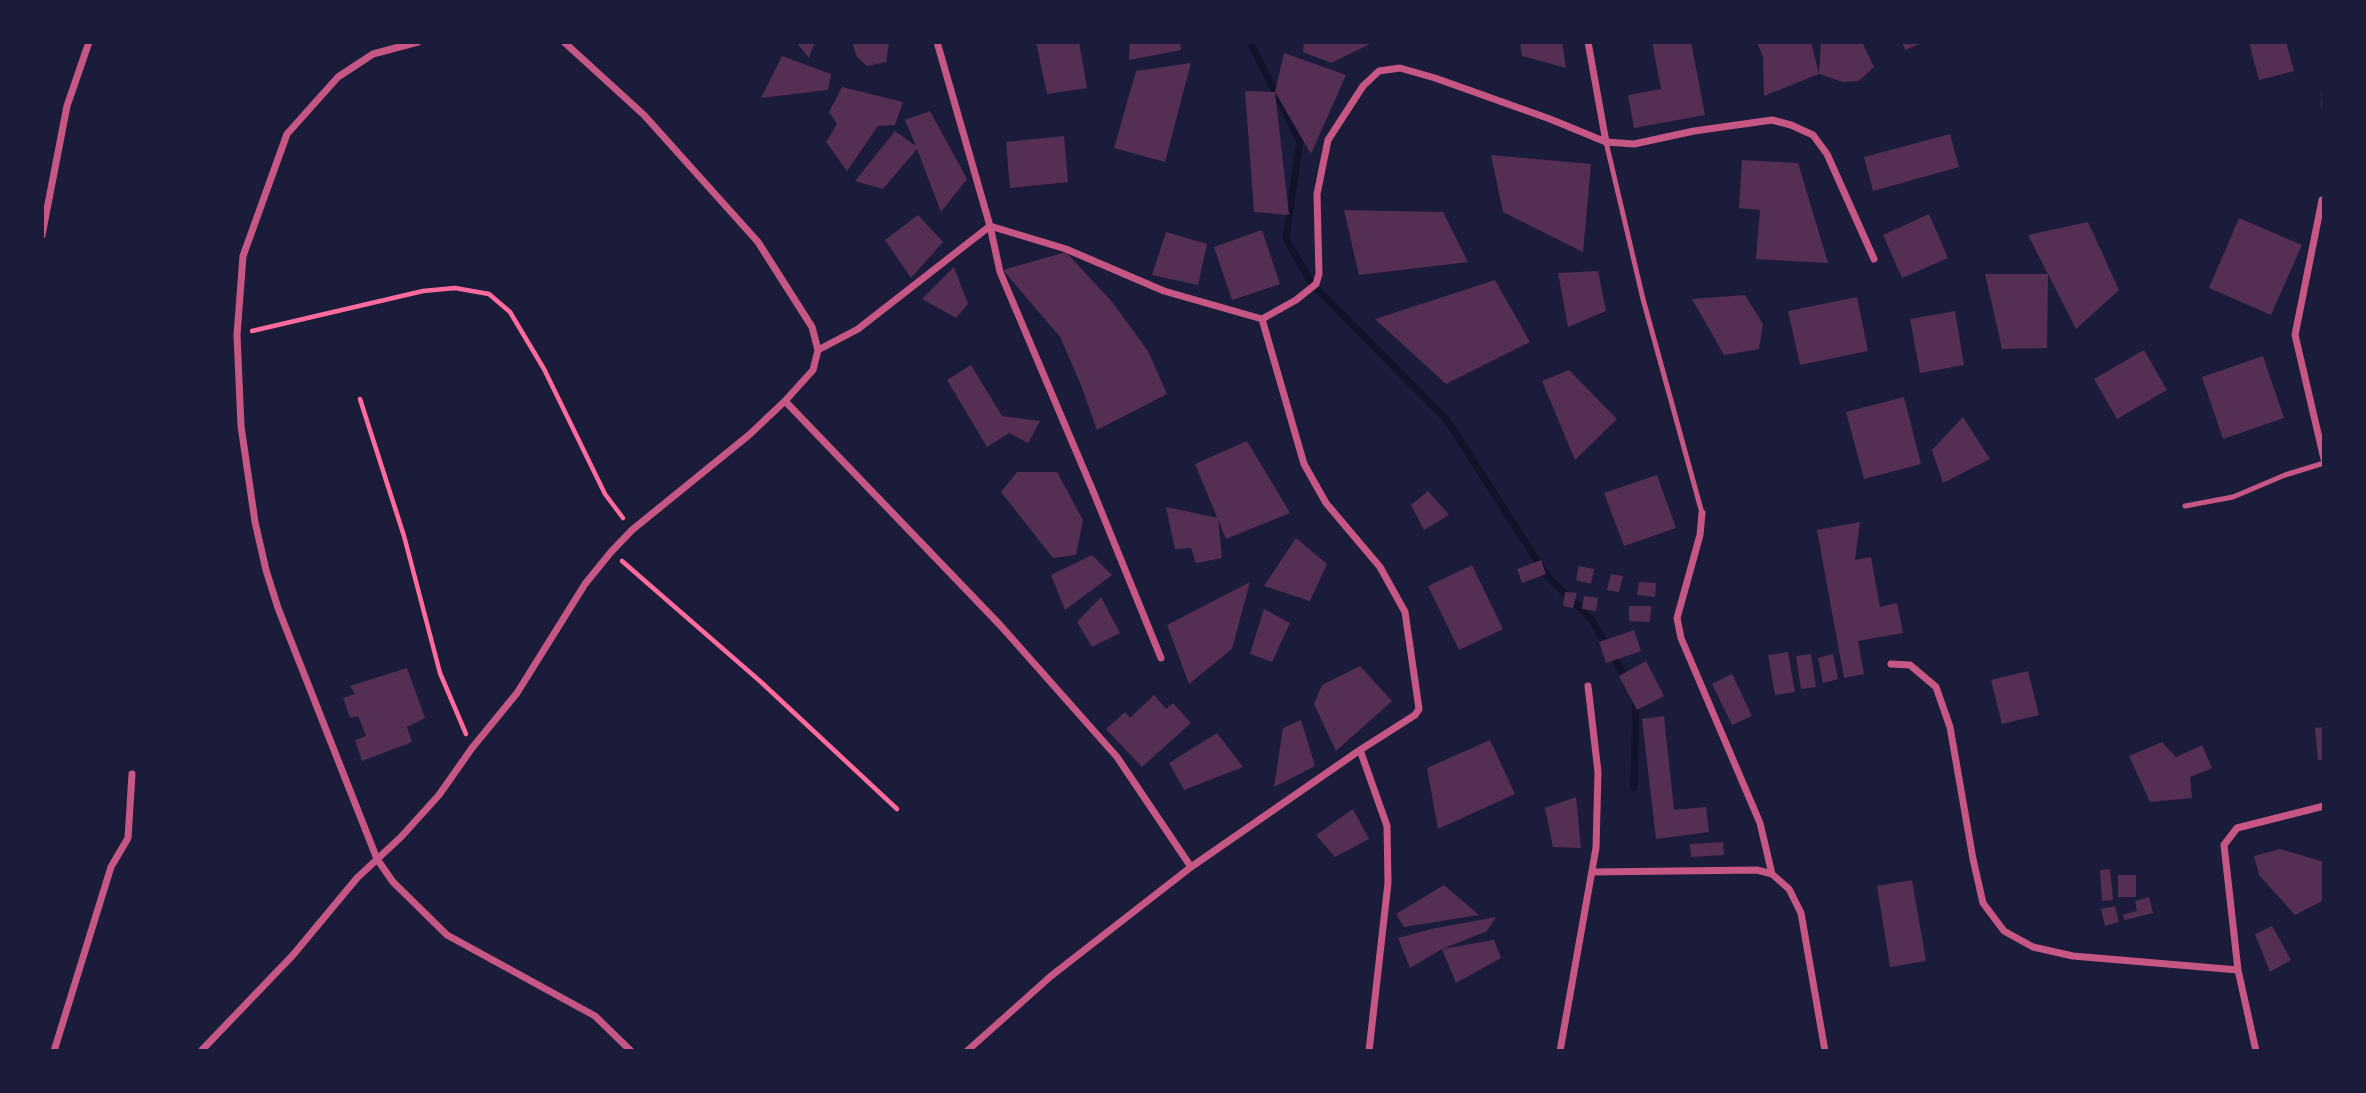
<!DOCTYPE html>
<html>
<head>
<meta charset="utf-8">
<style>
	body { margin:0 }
	#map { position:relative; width:2366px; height:1093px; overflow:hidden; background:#1b1b3a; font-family:"PT Sans",sans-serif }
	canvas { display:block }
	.frame { position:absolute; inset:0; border:44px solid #1b1b3a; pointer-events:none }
</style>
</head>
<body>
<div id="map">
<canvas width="2366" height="1093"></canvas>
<div class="frame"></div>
</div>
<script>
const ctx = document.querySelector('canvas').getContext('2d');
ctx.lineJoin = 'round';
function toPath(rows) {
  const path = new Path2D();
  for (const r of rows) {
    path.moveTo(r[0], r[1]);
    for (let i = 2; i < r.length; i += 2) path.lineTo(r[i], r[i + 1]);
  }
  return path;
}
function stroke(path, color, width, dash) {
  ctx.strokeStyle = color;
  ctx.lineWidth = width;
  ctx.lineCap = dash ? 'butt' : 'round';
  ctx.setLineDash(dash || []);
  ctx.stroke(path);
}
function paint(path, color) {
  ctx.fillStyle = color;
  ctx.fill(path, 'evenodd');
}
stroke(toPath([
	[1250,42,1300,141,1286,239,1312,284,1447,420,1547,576,1592,620,1627,681],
	[1634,788,1636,698]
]), '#12122b', 7);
paint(toPath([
	[796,42,815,42,809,58],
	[852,42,889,42,886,62,867,66,857,57],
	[1036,42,1079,42,1087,88,1047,94],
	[1130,42,1180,42,1181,50,1129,60],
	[1304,42,1374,42,1331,63,1303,52],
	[1520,42,1562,42,1566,68,1522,56],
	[1652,42,1691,42,1705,115,1634,128,1628,95,1661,89],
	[1757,42,1811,42,1819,74,1764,96,1763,57],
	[1821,42,1862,42,1874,67,1859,81,1843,82,1819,74],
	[1902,42,1924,42,1905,50],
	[2249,42,2286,42,2294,71,2259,80],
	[1284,53,1346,75,1311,154,1275,92],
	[782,56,831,74,828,90,761,98],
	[1191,63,1165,162,1114,148,1136,71],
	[2322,84,2324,84,2324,108,2321,108],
	[842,87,903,102,895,125,878,126,847,171,826,142,837,124,829,112],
	[1245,91,1275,92,1289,215,1254,212],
	[930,111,967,179,941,212,917,149,883,189,855,181,895,131,916,146,905,120],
	[1950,134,1959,167,1873,191,1864,157],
	[1064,136,1068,182,1010,188,1006,142],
	[1491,155,1591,164,1583,252,1503,212],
	[1742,160,1798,163,1828,263,1756,259,1760,210,1739,208],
	[1344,210,1443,212,1468,262,1359,275],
	[1929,214,1948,258,1902,278,1883,235],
	[918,215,943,242,911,278,885,240],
	[2239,218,2302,245,2271,315,2209,288],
	[2088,222,2119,290,2076,329,2028,235],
	[1262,230,1280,284,1232,300,1214,247],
	[1166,232,1207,244,1198,285,1152,275],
	[1066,252,1113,303,1148,351,1167,394,1097,430,1081,385,1060,337,1003,270],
	[954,267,968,304,956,318,922,299],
	[1598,271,1606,311,1568,327,1558,273],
	[1985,274,2048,274,2047,348,2002,349],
	[1495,280,1530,342,1446,384,1375,319],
	[1745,295,1763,324,1759,349,1724,355,1692,299],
	[1857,297,1868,351,1800,365,1788,311],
	[1955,311,1964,365,1920,373,1910,319],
	[2144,350,2167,390,2117,419,2094,379],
	[2263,356,2284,418,2223,439,2202,377],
	[971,365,1002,416,1040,421,1028,443,1009,433,987,447,947,380],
	[1569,370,1617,419,1575,460,1542,381],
	[1904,397,1921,464,1864,479,1846,412],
	[1963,417,1990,459,1943,483,1932,450],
	[1247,441,1290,513,1226,539,1195,464],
	[1017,472,1057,472,1083,520,1076,555,1053,558,1001,492],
	[1657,475,1676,528,1624,546,1604,493],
	[1428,491,1449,515,1424,530,1411,505],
	[1166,507,1218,518,1222,558,1196,563,1191,548,1175,549],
	[1860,522,1855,560,1871,557,1880,607,1897,603,1903,633,1858,641,1864,674,1844,678,1817,530],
	[1296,538,1327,564,1310,601,1264,586],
	[1092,555,1112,575,1065,610,1051,575],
	[1541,560,1546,574,1522,583,1517,569],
	[1472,565,1503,629,1459,650,1428,586],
	[1579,566,1594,569,1591,584,1576,580],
	[1611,574,1623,576,1619,592,1607,590],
	[1250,582,1232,649,1189,684,1167,625],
	[1639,582,1656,583,1655,597,1637,595],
	[1565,592,1577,593,1573,608,1563,606],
	[1584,596,1598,598,1596,611,1582,609],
	[1101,597,1120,633,1092,647,1077,622],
	[1629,606,1651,606,1650,622,1629,621],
	[1264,609,1290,623,1272,662,1250,654],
	[1634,630,1641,651,1606,663,1599,642],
	[1788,652,1795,692,1775,695,1768,655],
	[1811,654,1816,687,1801,689,1796,656],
	[1833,654,1838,679,1823,683,1818,658],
	[1646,661,1664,696,1637,710,1619,676],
	[1360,666,1392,701,1336,751,1314,704,1322,685],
	[407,668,425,718,407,727,412,742,362,761,355,740,366,736,358,716,350,718,343,698,355,694,350,686],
	[2028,671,2039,715,2002,724,1991,680],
	[1732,674,1752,716,1732,725,1712,684],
	[1154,695,1166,709,1173,703,1191,723,1142,767,1106,729,1125,712,1130,718],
	[1664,716,1674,810,1706,807,1709,832,1656,839,1642,719],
	[1301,720,1315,766,1274,787,1283,728],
	[2324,727,2324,760,2318,760,2315,728],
	[1217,733,1243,767,1184,790,1169,763],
	[1490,740,1515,794,1438,829,1427,768],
	[2162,742,2176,757,2202,745,2212,768,2190,777,2192,798,2150,802,2129,756],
	[1576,797,1581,848,1553,847,1545,808],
	[1353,809,1369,839,1335,857,1316,835],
	[1723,842,1724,855,1691,857,1690,844],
	[2280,849,2324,862,2324,900,2295,915,2259,875,2254,856],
	[2110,869,2113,900,2102,901,2100,870],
	[2118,875,2136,875,2136,897,2118,897],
	[1912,880,1926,961,1890,967,1877,886],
	[1444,885,1479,915,1404,927,1396,914],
	[2149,897,2153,913,2125,920,2122,915,2137,911,2135,901],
	[2115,906,2119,922,2105,926,2101,909],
	[1496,917,1487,931,1442,949,1494,940,1501,958,1456,983,1442,949,1410,968,1398,938,1431,929],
	[2272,926,2291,960,2270,972,2255,934]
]), '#542f53');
stroke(toPath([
	[252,331,423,291,455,288,489,294,510,312,544,369,605,494,623,518],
	[360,399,404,536,440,673,466,734],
	[622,561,761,682,897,809]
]), '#ff6b9d', 4.5);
stroke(toPath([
	[1606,142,1643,299,1702,513],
	[2185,506,2233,497,2285,475,2324,463]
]), '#c65784', 5);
stroke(toPath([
	[418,42,373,54,338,77,287,134,243,256,237,335,241,426,255,522,266,570,278,608,377,859,393,882,447,935,595,1016,631,1051],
	[937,42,990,226,1000,272,1093,491,1161,658],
	[1588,42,1606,142],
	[2322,200,2295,335,2324,459],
	[42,235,67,106,89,42],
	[818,350,858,329,990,226,1066,249,1164,291,1262,319],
	[785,401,1000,625,1117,757,1191,867],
	[1702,513,1700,535,1677,618,1681,638,1760,823,1772,874],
	[1891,664,1910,665,1936,687,1950,727,1973,859,1983,903,2004,931,2033,947,2073,956,2238,970],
	[1360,750,1387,826,1388,883,1369,1051],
	[1592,872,1757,870,1772,874,1789,889,1801,913,1825,1051],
	[54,1051,111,867,128,838,132,774],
	[201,1051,293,955,357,878,401,837,439,795,472,748,517,693,585,584,611,552,632,530,749,435,785,401,813,370,818,350,812,327,758,242,644,115,564,42],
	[967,1051,1051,976,1191,867,1360,750,1415,715,1419,709,1405,612,1380,567,1326,503,1304,464,1262,319,1296,300,1316,284,1319,274,1317,194,1328,140,1363,86,1379,71,1400,68,1435,78,1550,119,1606,142,1634,144,1694,131,1772,120,1791,125,1813,135,1827,154,1874,259],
	[1560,1051,1596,848,1598,772,1588,686],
	[2256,1051,2238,970,2224,845,2237,828,2324,806]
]), '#c65784', 7);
</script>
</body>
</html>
